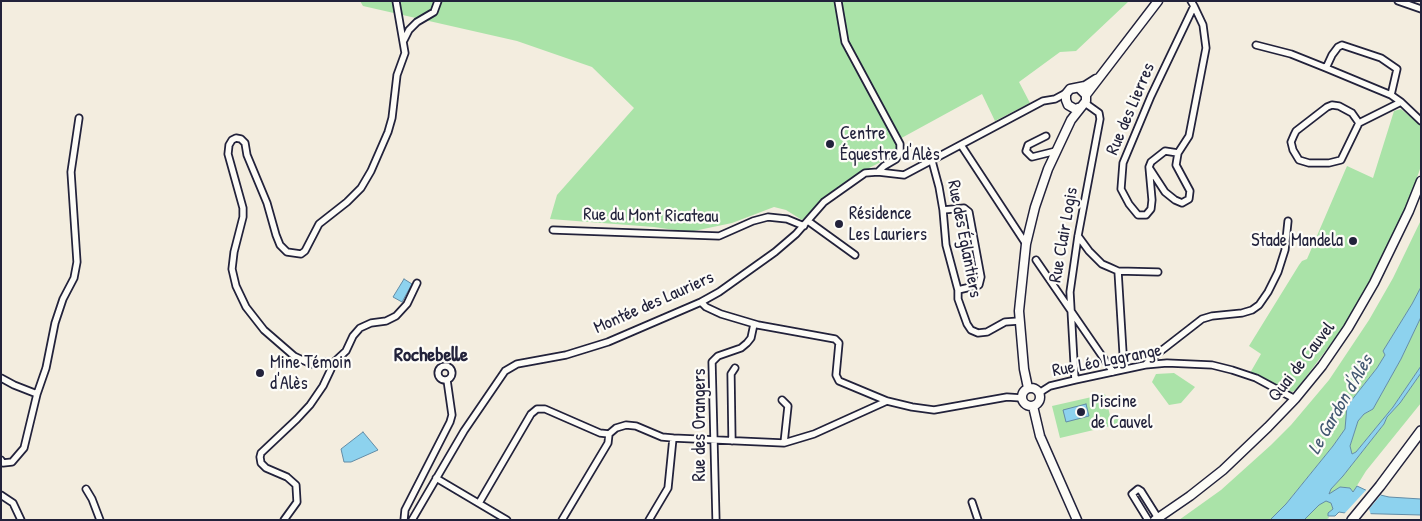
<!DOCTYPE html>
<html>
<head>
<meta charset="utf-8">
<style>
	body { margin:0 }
	#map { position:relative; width:1422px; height:521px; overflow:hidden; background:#f3eddf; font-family:"Patrick Hand",sans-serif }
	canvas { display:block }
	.frame { position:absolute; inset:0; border:2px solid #22223b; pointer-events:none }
</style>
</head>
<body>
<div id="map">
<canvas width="1422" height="521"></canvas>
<div class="frame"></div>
</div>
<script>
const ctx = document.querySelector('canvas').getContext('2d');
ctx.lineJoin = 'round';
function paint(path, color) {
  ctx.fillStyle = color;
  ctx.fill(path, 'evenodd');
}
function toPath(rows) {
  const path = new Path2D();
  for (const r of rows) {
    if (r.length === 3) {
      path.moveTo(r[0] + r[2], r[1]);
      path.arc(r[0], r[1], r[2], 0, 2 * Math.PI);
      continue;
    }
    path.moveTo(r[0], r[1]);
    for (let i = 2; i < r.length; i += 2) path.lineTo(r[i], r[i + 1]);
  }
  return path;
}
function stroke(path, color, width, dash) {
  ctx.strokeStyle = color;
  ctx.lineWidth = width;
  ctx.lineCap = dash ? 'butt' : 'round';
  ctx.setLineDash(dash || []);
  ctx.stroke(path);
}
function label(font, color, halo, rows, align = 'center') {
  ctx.font = font + ' "Patrick Hand",sans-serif';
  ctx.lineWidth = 4.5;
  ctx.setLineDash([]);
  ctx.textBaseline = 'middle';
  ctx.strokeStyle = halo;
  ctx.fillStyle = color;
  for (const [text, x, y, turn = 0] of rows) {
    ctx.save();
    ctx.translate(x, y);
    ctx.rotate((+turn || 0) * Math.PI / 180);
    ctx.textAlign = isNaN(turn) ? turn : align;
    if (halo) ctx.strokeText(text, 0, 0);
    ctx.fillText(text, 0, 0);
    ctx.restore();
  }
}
paint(toPath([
	[360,1,1129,1,1076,51,1060,52,1019,82,1030,103,995,121,982,94,896,141,899,147,895,155,861,172,835,189,802,220,786,210,774,207,732,223,689,232,654,227,550,219,557,195,634,108,592,67,517,41,363,6],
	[1401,109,1421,126,1421,166,1410,198,1382,259,1360,299,1342,329,1296,390,1292,392,1250,373,1261,354,1249,346,1299,265,1302,261,1307,259,1347,166,1373,178,1394,111],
	[1421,220,1421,287,1412,304,1383,351,1385,355,1377,368,1347,406,1346,428,1333,446,1286,504,1270,520,1179,520,1221,490,1271,445,1291,425,1329,380,1369,320,1393,278],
	[1421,317,1421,366,1393,407,1356,452,1352,454,1350,446,1358,421,1364,414,1373,409,1401,359],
	[1174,373,1195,387,1181,403,1169,405,1152,382,1156,374],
	[1421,373,1421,403,1366,471,1353,492,1350,488,1340,487,1329,495,1331,489,1343,476,1384,424,1387,417,1400,403],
	[1105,394,1111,420,1122,418,1123,423,1060,438,1052,406],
	[1326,500,1331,503,1333,509,1328,516,1329,518,1325,520,1304,520,1319,505]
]), '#aae3a8');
const water = toPath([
	[404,279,412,284,402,302,393,297,404,279],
	[1421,287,1421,317,1401,359,1373,409,1364,414,1358,421,1350,446,1352,454,1356,452,1393,407,1421,366,1421,373,1400,403,1387,417,1384,424,1343,476,1331,489,1329,494,1340,487,1350,488,1353,492,1357,486,1372,493,1389,497,1421,499,1421,515,1345,513,1339,512,1335,516,1328,516,1328,513,1333,509,1331,503,1326,501,1319,505,1304,520,1270,520,1286,504,1333,446,1345,429,1347,406,1377,368,1385,355,1383,351,1412,304,1421,287],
	[1086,404,1089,416,1066,422,1063,410,1086,404],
	[363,432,378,450,351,462,344,462,341,449,363,432]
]);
paint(water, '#8dd2ee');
stroke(water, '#628ca6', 1);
paint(toPath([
	[1367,489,1381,495,1369,509,1371,515,1344,514]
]), '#f3eddf');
const street = toPath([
	[838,1,845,42,900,144,900,151,896,159,884,166,878,172],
	[1191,1,1194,6,1203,25,1206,48,1189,136,1178,153,1165,151,1151,162,1149,167,1152,200,1151,209,1146,215,1138,215,1129,204,1121,189,1123,163,1151,96,1194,6],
	[1398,1,1421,9],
	[404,40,409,30,417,22,434,12,438,1],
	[1256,45,1291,54,1326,68,1391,95,1401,102],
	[1326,68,1332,55,1338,47,1342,45,1381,58,1397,69,1391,95],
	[1332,105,1339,106,1352,113,1359,123,1341,160,1329,163,1309,163,1299,160,1293,150,1291,142,1294,135,1296,131,1327,107,1332,105],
	[1359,123,1401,102,1421,121],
	[1046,136,1028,145,1026,151,1032,157,1056,151],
	[961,145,1026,244],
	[932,161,939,187,943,210,946,245,958,290,958,299,967,324,971,330,978,333,987,332,1005,322,1019,321],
	[1150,169,1165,192,1175,200,1182,203,1189,199,1190,191,1176,165,1178,153],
	[943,210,964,208,969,212,981,277,979,285,958,290],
	[808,221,855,255],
	[553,230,719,236,753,221,768,217,787,219,804,226],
	[1078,236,1089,251,1102,264,1109,267,1118,271,1158,272],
	[1036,260,1113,372],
	[1118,271,1124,369],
	[701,302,706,307,721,314,758,325,835,339,839,343,836,375,839,381,887,401,912,407,934,410,1007,397,1022,398],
	[331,365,346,351,353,336,360,328,371,323,386,321,396,316,407,304,417,283],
	[1145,365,1157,354,1202,319,1212,316,1242,313,1252,310,1259,305,1268,292,1278,272,1285,250,1288,221],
	[445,373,7],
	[1,378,14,385,37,394,24,448,12,462,3,463,1,460],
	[1075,380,1070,292,1078,236,1100,119,1099,113,1085,103],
	[1039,393,1050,386,1075,380,1145,365,1167,363,1212,365,1232,370,1256,378,1295,399],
	[37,394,46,368,55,323,63,299,74,278,77,262,71,172,79,118],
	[782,400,788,406,784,443],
	[732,441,731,374,735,368],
	[436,478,507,520],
	[86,489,92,499,100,520],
	[1,495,13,503,21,520],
	[972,502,978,520],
	[479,503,531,414,537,409,545,409,600,433,609,434,616,428,626,425,636,426,662,437,673,438,784,443,814,434,887,401],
	[284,520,297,502,296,485,287,477,266,468,261,463,260,457,261,453,297,419,310,405,323,386,332,367,330,363,325,362,311,364,294,356,264,330,246,307,236,286,232,269,234,252,243,217,243,208,228,154,229,145,232,140,236,138,241,139,245,143,247,155,267,203,276,235,280,245,287,252,301,254,305,251,319,224,347,202,361,188,371,171,388,132,392,118,397,75,405,53,396,1],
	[404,520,405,510,450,422,452,415,447,380],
	[412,520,464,431,505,371,517,364,566,355,608,342,701,302,719,292,775,252,796,234,824,202,865,173,878,172,904,175,1043,101,1055,99,1068,92],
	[562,520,608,443,609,434],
	[649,520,668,488,673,438],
	[716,520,712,362,718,356,741,348,747,343,751,338,754,324],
	[1148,520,1132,494,1138,489,1141,491,1158,518]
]);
const secondary = toPath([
	[1086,95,1158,1],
	[1081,107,1075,109,1068,105,1066,100,1066,94,1070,89,1085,86,1096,79],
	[1028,388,1024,369,1019,311,1026,244,1035,207,1048,169,1071,120,1086,101,1086,95,1079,88],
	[1031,397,9],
	[1033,406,1040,436,1077,520],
	[1155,520,1190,496,1223,470,1268,427,1295,399,1322,366,1348,328,1374,283,1409,211,1421,181]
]);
const primary = toPath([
	[1352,520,1380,486,1421,431]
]);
stroke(street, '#22223b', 9);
stroke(secondary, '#22223b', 11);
stroke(primary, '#22223b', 12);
stroke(street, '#fdfcf7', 5.5);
stroke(secondary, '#fdfcf7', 8);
stroke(primary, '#fdfcf7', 9);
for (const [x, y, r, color] of [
	[830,144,5,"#22223b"],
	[839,224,5,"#22223b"],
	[1353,241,5,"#22223b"],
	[260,373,5,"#22223b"],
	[1081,412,5,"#22223b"]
]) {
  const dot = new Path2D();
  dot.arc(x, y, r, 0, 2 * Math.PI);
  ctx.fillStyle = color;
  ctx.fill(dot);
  stroke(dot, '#fdfcf7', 2);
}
label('18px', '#22223b', '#fdfcf7', [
	["Rue des Lierres",1131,109,-67],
	["Rue du Mont Ricateau",651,216,1],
	["Rue Clair Logis",1064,235,-80],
	["Rue des Églantiers",964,239,79],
	["Montée des Lauriers",654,303,-24],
	["Rue Léo Lagrange",1107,361,-11],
	["Quai de Cauvel",1302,362,-52],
	["Rue des Orangers",700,425,-90]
]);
label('18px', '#22223b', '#fdfcf7', [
	["Centre",840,134],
	["Équestre d'Alès",840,155],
	["Résidence",849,214],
	["Les Lauriers",849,235],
	["Stade Mandela",1343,241,"right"],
	["Mine Témoin",270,363],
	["d'Alès",270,384],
	["Piscine",1091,402],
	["de Cauvel",1091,423]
], 'left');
label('italic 19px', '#425771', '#fdfcf7', [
	["Le Gardon d'Alès",1341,405,-60]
]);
label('bold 20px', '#22223b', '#fdfcf7', [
	["Rochebelle",431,356]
]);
</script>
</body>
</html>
